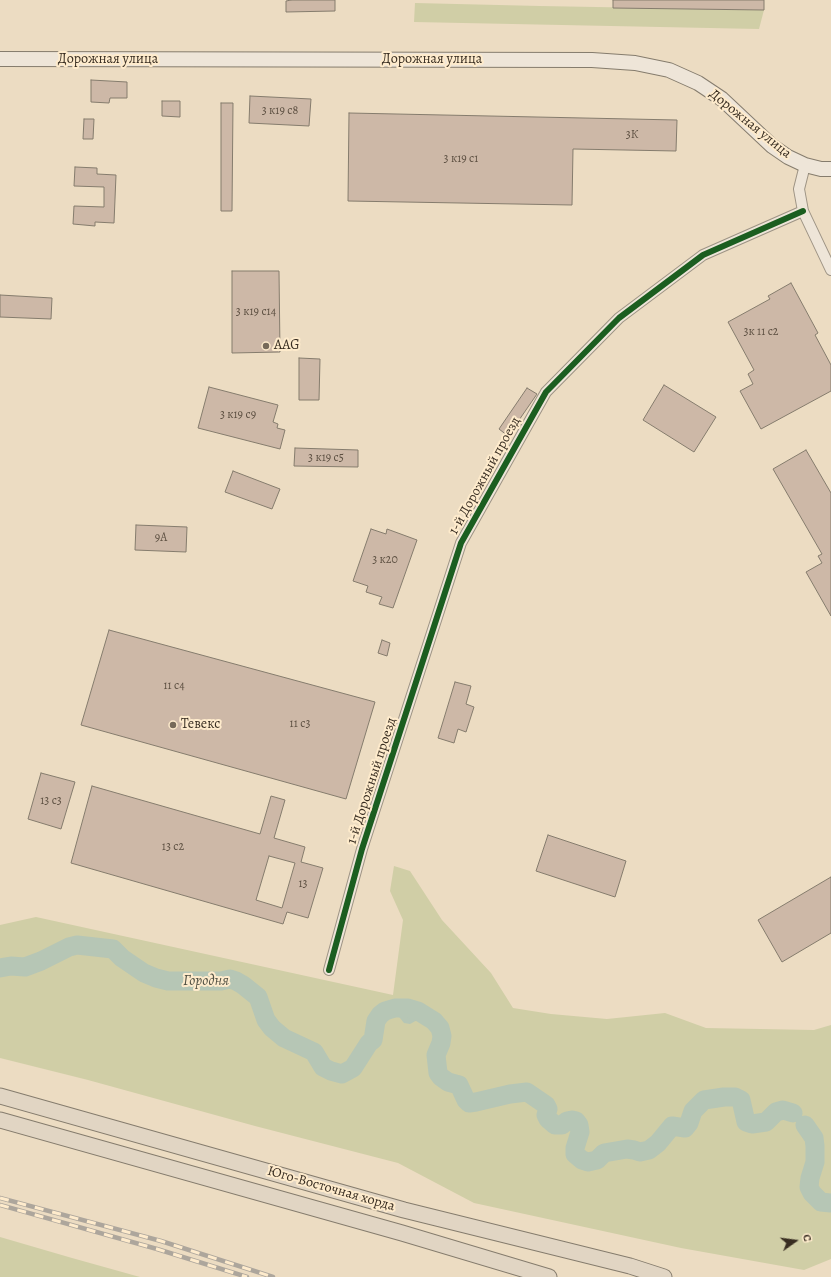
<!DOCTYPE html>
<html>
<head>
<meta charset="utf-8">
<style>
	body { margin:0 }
	#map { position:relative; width:831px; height:1277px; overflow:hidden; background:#ecdcc2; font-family:Alegreya,serif }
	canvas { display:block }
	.north { position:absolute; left:775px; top:1221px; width:40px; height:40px; -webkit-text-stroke:3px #feebcc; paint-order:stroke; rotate:76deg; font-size:11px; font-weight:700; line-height:16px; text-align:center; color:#382d21 }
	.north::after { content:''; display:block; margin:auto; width:14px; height:18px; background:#382d21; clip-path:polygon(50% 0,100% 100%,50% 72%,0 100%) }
</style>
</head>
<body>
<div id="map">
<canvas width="831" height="1277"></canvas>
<div class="north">С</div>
</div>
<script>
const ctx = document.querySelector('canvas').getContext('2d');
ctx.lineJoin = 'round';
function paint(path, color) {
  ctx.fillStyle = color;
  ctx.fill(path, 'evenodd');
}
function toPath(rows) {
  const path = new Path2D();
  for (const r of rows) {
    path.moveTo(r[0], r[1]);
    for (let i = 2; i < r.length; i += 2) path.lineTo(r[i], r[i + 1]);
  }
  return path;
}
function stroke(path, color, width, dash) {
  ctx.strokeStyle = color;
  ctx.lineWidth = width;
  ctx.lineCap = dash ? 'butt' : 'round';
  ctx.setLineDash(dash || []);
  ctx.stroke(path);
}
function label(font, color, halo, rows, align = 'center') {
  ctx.font = font + ' Alegreya,serif';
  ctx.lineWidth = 4;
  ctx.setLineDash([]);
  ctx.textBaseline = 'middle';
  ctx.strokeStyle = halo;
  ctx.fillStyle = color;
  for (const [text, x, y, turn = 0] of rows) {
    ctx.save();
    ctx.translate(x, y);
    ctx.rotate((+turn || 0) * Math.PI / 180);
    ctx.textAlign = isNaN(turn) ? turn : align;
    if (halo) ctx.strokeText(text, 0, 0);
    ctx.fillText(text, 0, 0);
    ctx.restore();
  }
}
paint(toPath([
	[415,3,540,6,764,10,759,29,414,22],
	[394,866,410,871,442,920,491,973,513,1008,551,1014,607,1019,665,1013,706,1028,814,1030,831,1025,831,1259,804,1270,681,1248,474,1203,398,1163,255,1126,88,1080,0,1058,0,925,36,917,393,995,403,920,390,891],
	[0,1237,72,1258,140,1277,0,1277]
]), '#d0cea6');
paint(toPath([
	[404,1001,414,1001,424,1008,423,1017,410,1024,404,1023,396,1013,399,1004,401,1002]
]), '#b6c6b5');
stroke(toPath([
	[0,968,11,966,25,967,41,961,69,947,77,945,113,949,122,958,144,973,156,978,168,981,221,981,230,979,236,981,243,985,258,997,266,1020,272,1028,284,1038,314,1052,323,1067,331,1071,342,1074,353,1068,369,1043,373,1040,376,1021,380,1015,385,1011,395,1008,408,1008,418,1011,434,1021,440,1028,442,1036,441,1043,436,1055,438,1073,441,1077,448,1082,459,1085,466,1100,469,1103,476,1102,510,1094,527,1092,546,1105,548,1109,546,1115,548,1119,555,1125,562,1125,567,1121,572,1120,576,1121,579,1125,580,1132,575,1148,575,1154,582,1160,588,1162,597,1160,604,1153,627,1149,634,1150,640,1152,649,1150,658,1143,672,1126,685,1128,689,1123,693,1111,704,1100,724,1097,735,1097,741,1100,746,1122,752,1124,766,1122,776,1112,783,1110,793,1113],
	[805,1125,814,1138,815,1146,815,1162,810,1178,809,1187,812,1193,821,1202,831,1203]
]), '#b6c6b5', 19);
const building = toPath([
	[291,0,335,0,335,11,286,12,286,1,291,0],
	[613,0,764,0,764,10,613,8,613,0],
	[91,80,127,82,127,98,110,98,109,103,91,102,91,80],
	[250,96,311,99,309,126,249,123,250,96],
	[162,101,180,101,180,117,162,116,162,101],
	[221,103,233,103,232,211,221,211,221,103],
	[349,113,677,120,676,151,573,149,572,205,348,201,349,113],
	[84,119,94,119,93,139,83,139,84,119],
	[75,167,97,168,97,174,116,175,114,223,95,222,95,226,73,224,74,206,104,207,104,187,74,186,75,167],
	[232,271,279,271,280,352,232,353,232,271],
	[791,283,818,333,815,335,831,365,831,391,761,429,740,391,753,384,748,374,754,370,728,322,770,299,768,296,791,283],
	[0,295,52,298,51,319,0,317,0,295],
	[299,358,320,359,319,400,299,400,299,358],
	[664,385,716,417,694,452,643,420,664,385],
	[209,387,278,405,273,422,278,424,277,428,285,430,280,449,198,428,209,387],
	[527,388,537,394,508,436,499,429,527,388],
	[295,448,358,450,358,467,294,466,295,448],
	[806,450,831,493,831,616,806,572,822,563,818,556,822,554,773,469,806,450],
	[233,471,280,489,272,509,225,492,233,471],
	[136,525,187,527,186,552,135,550,136,525],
	[371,529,386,534,387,529,417,540,393,608,379,604,382,597,366,592,368,586,353,581,371,529],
	[109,630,375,702,346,799,81,725,109,630],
	[382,640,390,643,387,656,378,653,382,640],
	[455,682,471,686,466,704,474,707,466,732,458,729,454,743,438,738,455,682],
	[41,773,75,782,61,829,28,819,41,773],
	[92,786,260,834,271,796,285,800,274,838,305,847,301,862,323,868,308,918,287,912,283,924,71,863,92,786],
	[269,856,295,863,282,908,256,900,269,856],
	[548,835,626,861,615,897,536,871,548,835],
	[831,877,831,933,782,962,758,920,831,877]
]);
paint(building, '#cdb8a7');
stroke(building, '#857c6d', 1);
const minor = toPath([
	[805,165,799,189,803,211,831,270],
	[329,970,362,849,461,543,546,392,619,318,703,255,803,211]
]);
const secondary = toPath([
	[0,59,592,60,635,63,669,70,698,83,722,99,772,146,788,157,805,165,821,169,831,169]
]);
const primary = toPath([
	[0,1096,404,1210,630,1266,664,1277],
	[0,1120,402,1233,549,1277]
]);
stroke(minor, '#9d9384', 12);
stroke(secondary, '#857c6d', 16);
stroke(primary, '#857c6d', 17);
stroke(minor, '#eee5d8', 10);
stroke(secondary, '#eee5d8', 14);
stroke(primary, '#e1d5c3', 15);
const rail = toPath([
	[0,1198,161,1241,273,1277],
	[0,1205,157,1249,247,1277]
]);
stroke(rail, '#ada69c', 4.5);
stroke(rail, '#feebcc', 3, [9]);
stroke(toPath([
	[329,970,362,849,461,543,546,392,619,318,703,255,803,211]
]), '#1b5e20', 6);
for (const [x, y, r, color] of [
	[266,346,4,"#776a59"],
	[173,725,4,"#776a59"]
]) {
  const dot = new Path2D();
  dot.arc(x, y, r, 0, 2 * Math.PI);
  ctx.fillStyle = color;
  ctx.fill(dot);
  stroke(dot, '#feebcc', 1.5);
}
label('12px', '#5d5042', null, [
	["3 к19 с8",280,111],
	["3К",632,135],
	["3 к19 с1",461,159],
	["3 к19 с14",256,312],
	["3к 11 с2",761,332],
	["3 к19 с9",238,415],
	["3 к19 с5",326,458],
	["9А",161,538],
	["3 к20",385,560],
	["11 с4",174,686],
	["11 с3",300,724],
	["13 с3",51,801],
	["13 с2",173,847],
	["13",303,884]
]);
label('14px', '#382d21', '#feebcc', [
	["Дорожная улица",108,60],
	["Дорожная улица",432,60],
	["Дорожная улица",750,124,39],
	["1-й Дорожный проезд",485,476,-61],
	["1-й Дорожный проезд",372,781,-72],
	["Юго-Восточная хорда",331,1189,16]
]);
label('14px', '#382d21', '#feebcc', [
	["AAG",274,346],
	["Тевекс",181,725]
], 'left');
label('italic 15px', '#525144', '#feebcc', [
	["Городня",206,981]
]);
</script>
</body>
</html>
